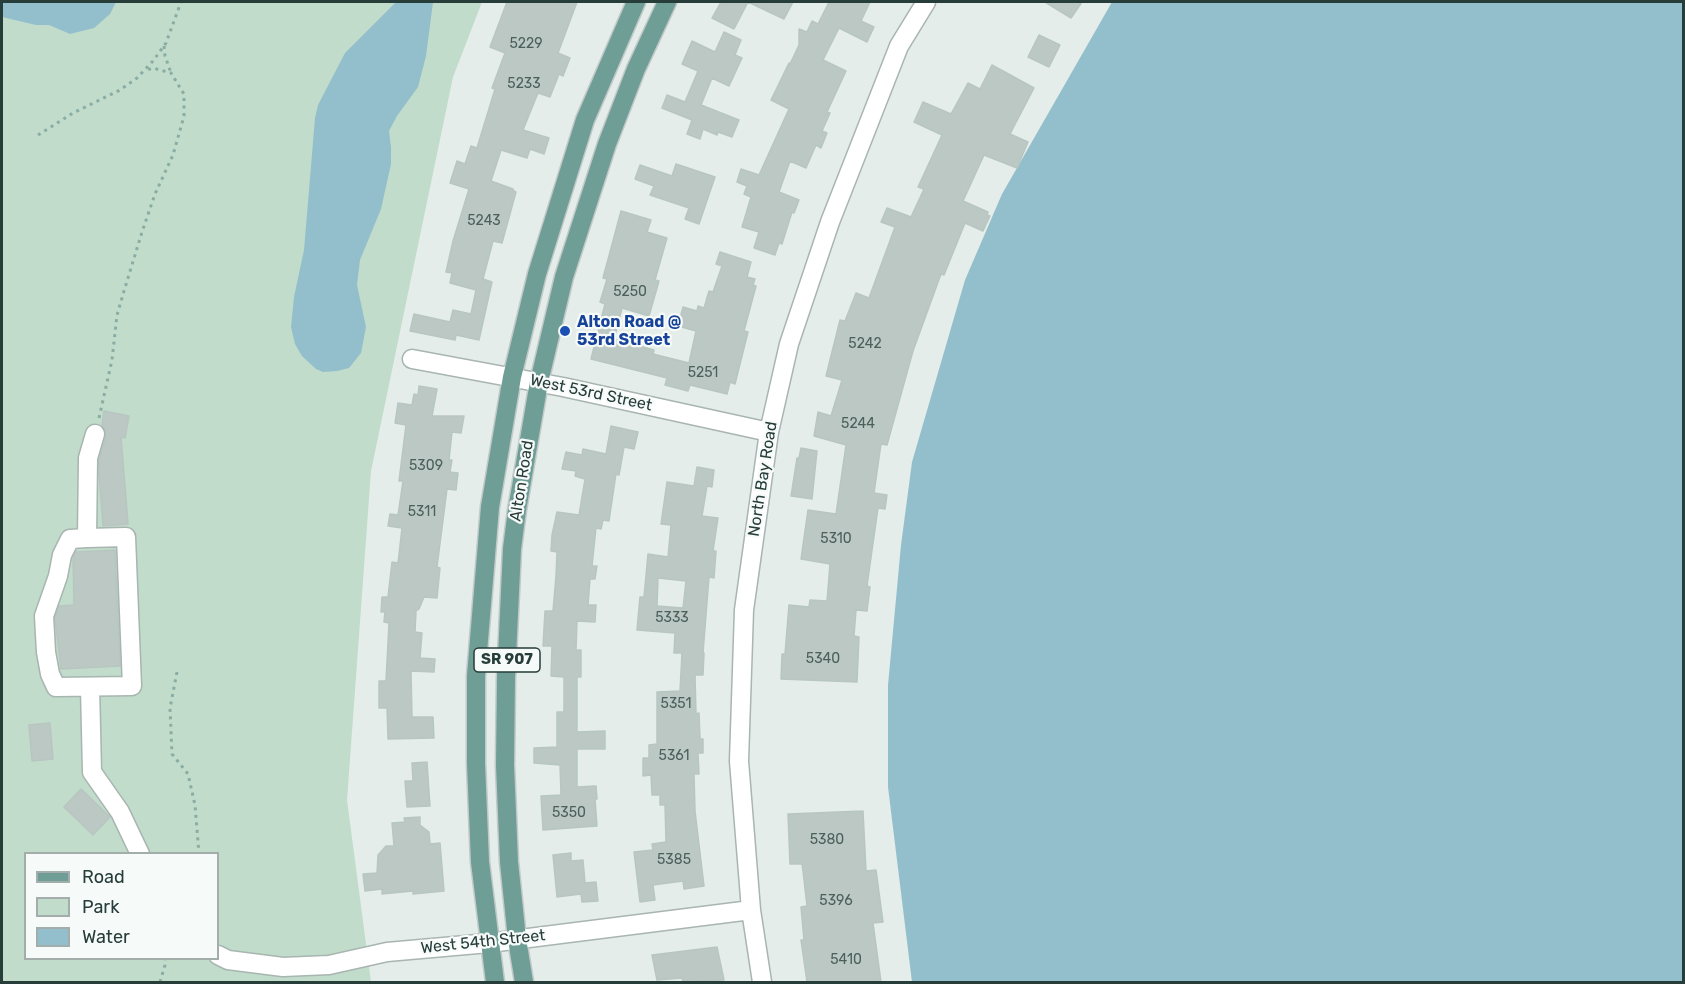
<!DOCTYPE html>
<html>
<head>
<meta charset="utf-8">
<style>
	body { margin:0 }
	#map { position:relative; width:1685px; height:984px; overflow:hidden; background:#e5edea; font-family:Rubik,sans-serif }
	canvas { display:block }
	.frame { position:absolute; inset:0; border:3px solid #263d39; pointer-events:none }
	.legend { position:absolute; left:24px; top:852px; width:195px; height:108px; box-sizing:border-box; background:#f6faf8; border:2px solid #a3aeac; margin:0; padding:8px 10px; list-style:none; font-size:18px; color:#263d39 }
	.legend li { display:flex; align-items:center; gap:12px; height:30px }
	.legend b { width:30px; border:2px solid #a3aeac }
</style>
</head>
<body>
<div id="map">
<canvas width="1685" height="984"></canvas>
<div class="frame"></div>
<ul class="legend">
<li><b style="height:8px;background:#6e9e96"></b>Road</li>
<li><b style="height:16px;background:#c1dcca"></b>Park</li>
<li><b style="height:16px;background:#93bfcc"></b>Water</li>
</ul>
</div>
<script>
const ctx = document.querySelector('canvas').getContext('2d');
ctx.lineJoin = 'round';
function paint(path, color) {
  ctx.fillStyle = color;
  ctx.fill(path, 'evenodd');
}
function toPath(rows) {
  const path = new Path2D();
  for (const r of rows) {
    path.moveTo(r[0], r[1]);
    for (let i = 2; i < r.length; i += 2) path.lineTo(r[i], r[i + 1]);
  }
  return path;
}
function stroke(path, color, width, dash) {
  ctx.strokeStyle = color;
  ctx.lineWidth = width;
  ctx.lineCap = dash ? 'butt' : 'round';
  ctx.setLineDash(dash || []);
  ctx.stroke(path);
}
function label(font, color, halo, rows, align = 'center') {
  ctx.font = font + ' Rubik,sans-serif';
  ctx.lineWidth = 4.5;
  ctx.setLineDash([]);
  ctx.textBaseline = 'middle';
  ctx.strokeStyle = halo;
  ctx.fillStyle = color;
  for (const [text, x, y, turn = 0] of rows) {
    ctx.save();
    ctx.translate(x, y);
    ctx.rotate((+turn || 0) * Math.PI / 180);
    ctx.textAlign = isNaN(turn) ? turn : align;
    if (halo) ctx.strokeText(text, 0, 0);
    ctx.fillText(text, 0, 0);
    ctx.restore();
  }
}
paint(toPath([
	[2,2,482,2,453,77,371,471,347,800,371,982,2,982],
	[26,854,218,854,218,958,26,958]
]), '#c1dcca');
paint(toPath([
	[2,2,116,2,110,14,94,28,70,34,49,25,36,25,2,17],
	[396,2,433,2,426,56,418,87,397,116,389,131,391,147,391,164,381,209,360,260,357,285,366,327,361,353,349,368,337,371,323,372,316,369,302,356,295,344,291,327,294,297,304,250,315,118,318,105,345,53],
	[1112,2,1683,2,1683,982,912,982,888,787,888,685,901,545,912,462,965,280,1002,194]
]), '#93bfcc');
const building = toPath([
	[507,2,577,2,558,53,570,58,563,76,559,74,550,97,538,93,523,130,549,138,544,154,530,149,527,158,501,150,491,181,513,189,513,190,516,192,502,243,493,241,483,279,492,282,479,340,456,335,455,340,410,331,414,314,450,322,453,310,471,314,476,290,450,283,452,273,446,272,453,241,469,189,450,183,457,161,465,164,471,146,477,148,495,89,492,88,505,53,490,47,507,2],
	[721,2,793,2,784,19,748,2,734,29,712,18,721,2],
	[829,2,870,2,861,21,874,27,867,42,839,28,823,60,846,71,827,112,830,113,822,131,827,133,821,148,816,145,806,168,790,161,779,192,799,200,794,213,792,212,782,244,779,243,775,255,754,248,759,232,742,227,751,197,744,194,747,186,737,182,741,169,759,175,789,109,771,100,789,63,790,64,799,45,799,29,807,32,812,21,818,24,829,2],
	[1045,2,1082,2,1071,18,1045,2],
	[724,32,741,40,735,55,742,58,729,86,712,78,701,105,739,120,732,137,718,132,717,135,703,129,700,139,687,134,692,120,662,108,667,95,685,102,698,71,682,64,692,41,715,52,724,32],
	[1039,35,1060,45,1049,67,1028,57,1039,35],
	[992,65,1034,88,1010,134,1028,142,1017,168,984,155,963,201,988,212,987,215,990,216,983,231,965,223,944,275,941,274,913,351,887,445,881,444,874,493,887,495,885,509,878,508,867,586,870,587,867,611,856,610,854,636,859,637,857,682,781,679,782,654,785,654,789,605,809,607,810,600,827,601,830,564,801,559,808,510,836,514,846,445,814,436,818,412,831,416,842,380,826,376,840,320,845,321,856,293,869,298,895,227,881,222,887,208,911,217,924,189,918,187,942,135,914,122,923,102,951,114,968,83,980,89,992,65],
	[676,164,715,177,699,224,685,219,689,208,650,195,654,186,635,179,640,165,672,176,676,164],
	[621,211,651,220,647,232,667,238,655,280,659,281,649,316,622,308,614,339,654,350,653,354,689,363,696,331,678,326,683,307,697,311,698,306,704,308,709,291,713,292,722,266,716,264,720,252,751,262,747,277,755,279,753,285,756,286,744,331,748,332,735,384,730,382,727,394,690,385,688,391,665,385,667,378,591,359,605,304,600,302,607,279,603,278,621,211],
	[419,386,437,389,432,416,464,416,461,433,452,432,449,460,452,460,450,472,458,473,456,490,447,489,437,567,440,568,437,598,424,597,419,609,416,611,415,632,422,633,420,658,435,659,434,672,411,671,412,717,433,717,434,738,388,739,387,708,379,708,379,681,386,681,389,623,384,622,385,612,381,612,382,597,388,597,392,562,398,563,402,528,388,526,390,514,398,515,403,481,399,481,406,425,395,423,398,403,412,405,414,394,418,395,419,386],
	[104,411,129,416,125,438,121,437,128,524,103,526,99,473,99,460,106,437,106,431,102,425,104,411],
	[611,426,638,432,634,449,624,447,619,475,616,474,609,521,603,520,601,529,596,528,592,566,597,566,595,579,590,579,588,605,596,605,595,622,577,621,576,650,581,650,581,677,577,677,577,732,605,731,605,749,577,749,577,787,596,786,597,799,595,799,597,826,543,830,541,796,561,795,560,765,534,763,534,748,557,747,557,712,564,712,564,677,551,676,552,646,543,646,545,611,553,611,556,576,557,552,551,551,552,535,557,512,579,515,585,479,575,476,576,471,562,469,566,452,582,455,583,449,606,454,611,426],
	[801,448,817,451,812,499,791,496,797,458,799,458,801,448],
	[697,467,714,470,712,487,707,486,702,516,718,518,713,551,716,551,714,578,709,577,703,653,704,653,703,675,695,675,696,714,699,713,700,739,703,739,703,753,698,753,699,774,694,774,695,811,704,886,684,889,683,881,653,885,655,900,640,902,634,852,653,850,652,844,666,842,665,805,660,805,660,795,652,795,651,775,643,776,643,758,649,758,649,745,657,744,657,692,680,691,682,653,674,653,675,633,637,630,640,597,644,597,648,554,668,557,671,525,661,524,667,482,694,486,697,467],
	[658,578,686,581,683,608,657,606,658,578],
	[115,550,120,666,61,669,55,618,59,606,74,605,73,559,76,552,115,550],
	[50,723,53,759,32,761,29,725,50,723],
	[427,762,430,806,407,807,405,781,413,781,412,763,427,762],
	[81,789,110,817,93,835,64,807,81,789],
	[863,811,866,871,876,870,883,922,873,923,881,982,807,982,801,940,804,940,801,907,807,906,803,871,802,864,790,864,788,814,863,811],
	[420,817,420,825,429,832,430,844,440,843,444,891,413,894,413,891,382,894,382,889,365,891,363,874,377,873,378,855,386,846,394,846,392,823,405,822,404,818,420,817],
	[571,853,571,861,583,860,585,883,596,882,598,901,582,902,581,894,557,897,553,855,571,853],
	[717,947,724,980,683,982,682,978,657,980,652,955,717,947]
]);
paint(building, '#bbc8c3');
stroke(building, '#b8c6c1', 1.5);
const minor = toPath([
	[412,359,563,387,769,432],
	[87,538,70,539,62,555,58,576,44,616,46,652,50,674,56,687,132,686,126,537,87,538,88,458,95,434],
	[90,687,92,772,120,812,140,854],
	[218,955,228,960,283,967,329,965,387,952,489,943,751,910],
	[762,982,751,910,739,761,744,610,769,432,789,344,830,222,899,46,926,2]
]);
const major = toPath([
	[495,982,480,862,476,763,476,676,490,507,512,377,537,274,585,120,636,2],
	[524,982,517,939,509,862,505,765,506,678,512,549,517,510,539,382,564,277,607,144,636,69,667,2]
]);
stroke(minor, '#a8b5b1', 21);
stroke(major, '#c2c9c8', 21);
stroke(toPath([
	[164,46,165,56,171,73],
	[38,135,73,113,120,90,137,78,153,61,166,43,181,2],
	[99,418,112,360,117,315,124,291,142,232,155,194,173,155,184,116,184,94,171,73,153,68,144,71],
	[177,672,170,708,172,754,188,774,195,805,199,854],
	[160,982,165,965,165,958]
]), '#89ada5', 3, [3, 4.5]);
stroke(minor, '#fff', 18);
stroke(major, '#6e9e96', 18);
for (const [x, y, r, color] of [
	[565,331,6,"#1a4fb4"]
]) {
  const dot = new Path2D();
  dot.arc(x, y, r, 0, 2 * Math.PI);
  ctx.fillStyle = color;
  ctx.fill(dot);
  stroke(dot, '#f6faf8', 2);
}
label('14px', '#4b605c', null, [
	["5229",526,44],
	["5233",524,84],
	["5243",484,221],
	["5250",630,292],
	["5242",865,344],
	["5251",703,373],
	["5244",858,424],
	["5309",426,466],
	["5311",422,512],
	["5310",836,539],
	["5333",672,618],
	["5340",823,659],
	["5351",676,704],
	["5361",674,756],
	["5350",569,813],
	["5380",827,840],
	["5385",674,860],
	["5396",836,901],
	["5410",846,960]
]);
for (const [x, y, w] of [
	[507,660,66]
]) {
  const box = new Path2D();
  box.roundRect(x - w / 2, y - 12, w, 24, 4.5);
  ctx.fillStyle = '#f6faf8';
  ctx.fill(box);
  stroke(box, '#263d39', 1.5);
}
label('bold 15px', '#263d39', null, [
	["SR 907",507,660]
]);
label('bold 16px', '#164399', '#f6faf8', [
	["Alton Road @",577,322],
	["53rd Street",577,340]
], 'left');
label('16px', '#263d39', '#f6faf8', [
	["West 53rd Street",591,393,12],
	["North Bay Road",763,479,-81],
	["Alton Road",522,481,-81],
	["West 54th Street",483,942,-6]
]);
</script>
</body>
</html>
